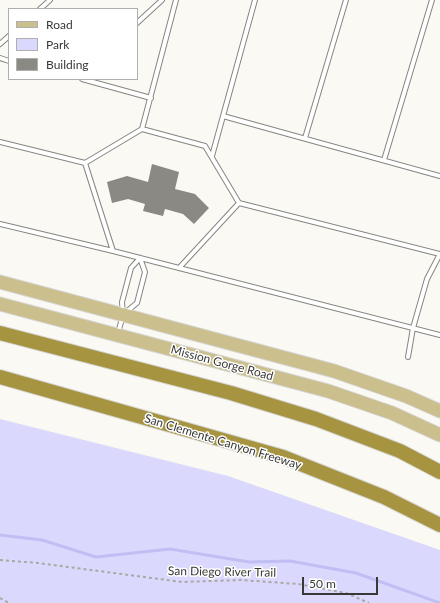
<!DOCTYPE html>
<html>
<head>
<meta charset="utf-8">
<style>
	body { margin:0 }
	#map { position:relative; width:440px; height:603px; overflow:hidden; background:#faf9f3; font-family:Lato,sans-serif }
	canvas { display:block }
	.legend { position:absolute; left:8px; top:8px; width:130px; height:72px; box-sizing:border-box; background:#fff; border:1px solid #afafae; margin:0; padding:5px 7px; list-style:none; font-size:12px; color:#383835 }
	.legend li { display:flex; align-items:center; gap:8px; height:20px }
	.legend b { width:20px; border:1px solid #afafae }
	.scale { position:absolute; left:302px; top:577px; width:76px; height:18px; box-sizing:border-box; border:2px solid #383835; border-top:0; padding-left:5px; font-size:12px; line-height:14px; white-space:nowrap; color:#383835; -webkit-text-stroke:3px #fff; paint-order:stroke }
</style>
</head>
<body>
<div id="map">
<canvas width="440" height="603"></canvas>
<ul class="legend">
<li><b style="height:5px;background:#cabf8d"></b>Road</li>
<li><b style="height:11px;background:#dad9fd"></b>Park</li>
<li><b style="height:11px;background:#8a8984"></b>Building</li>
</ul>
<div class="scale">50 m</div>
</div>
<script>
const ctx = document.querySelector('canvas').getContext('2d');
ctx.lineJoin = 'round';
function paint(path, color) {
  ctx.fillStyle = color;
  ctx.fill(path, 'evenodd');
}
function toPath(rows) {
  const path = new Path2D();
  for (const r of rows) {
    path.moveTo(r[0], r[1]);
    for (let i = 2; i < r.length; i += 2) path.lineTo(r[i], r[i + 1]);
  }
  return path;
}
function stroke(path, color, width, dash) {
  ctx.strokeStyle = color;
  ctx.lineWidth = width;
  ctx.lineCap = dash ? 'butt' : 'round';
  ctx.setLineDash(dash || []);
  ctx.stroke(path);
}
function label(font, color, halo, rows, align = 'center') {
  ctx.font = font + ' Lato,sans-serif';
  ctx.lineWidth = 3;
  ctx.setLineDash([]);
  ctx.textBaseline = 'middle';
  ctx.strokeStyle = halo;
  ctx.fillStyle = color;
  for (const [text, x, y, turn = 0] of rows) {
    ctx.save();
    ctx.translate(x, y);
    ctx.rotate((+turn || 0) * Math.PI / 180);
    ctx.textAlign = isNaN(turn) ? turn : align;
    if (halo) ctx.strokeText(text, 0, 0);
    ctx.fillText(text, 0, 0);
    ctx.restore();
  }
}
paint(toPath([
	[0,419,228,476,440,550,440,603,0,603]
]), '#dad9fd');
stroke(toPath([
	[0,535,42,540,96,557,170,549,249,562,290,561,356,573,440,603]
]), '#c1bef4', 3);
paint(toPath([
	[152,164,179,172,175,189,195,194,209,208,194,224,183,214,165,209,163,216,143,211,145,204,128,199,112,203,107,182,127,176,148,182]
]), '#8a8984');
const service = toPath([
	[40,9,50,0],
	[137,23,162,0],
	[0,44,9,36],
	[0,58,9,61],
	[82,79,151,98],
	[223,116,440,176],
	[142,129,176,0],
	[305,138,346,0],
	[0,142,85,163,113,251],
	[212,156,255,0],
	[384,160,432,0],
	[85,163,142,129,205,146,239,203,440,254],
	[0,224,113,251,440,335],
	[179,268,239,203],
	[118,333,123,315,122,302,131,268,140,258,145,272,137,303,126,312],
	[408,357,413,328,427,279,440,254]
]);
const primary = toPath([
	[0,282,334,371,406,396,440,411],
	[0,304,328,391,392,413,440,435]
]);
const motorway = toPath([
	[0,333,231,393,316,419,400,451,440,472],
	[0,377,283,457,384,497,440,525]
]);
stroke(service, '#868580', 6);
stroke(primary, '#d7d7d7', 15);
stroke(motorway, '#d7d7d7', 16);
stroke(toPath([
	[0,560,38,563,182,582,241,580,298,584,346,593,369,603],
	[0,598,9,603]
]), '#a9a9a4', 2, [3, 3]);
stroke(service, '#fff', 4);
stroke(primary, '#cabf8d', 13);
stroke(motorway, '#a69441', 14);
label('12px', '#383835', '#fff', [
	["Mission Gorge Road",222,363,15],
	["San Clemente Canyon Freeway",223,442,17],
	["San Diego River Trail",222,572,1]
]);
</script>
</body>
</html>
